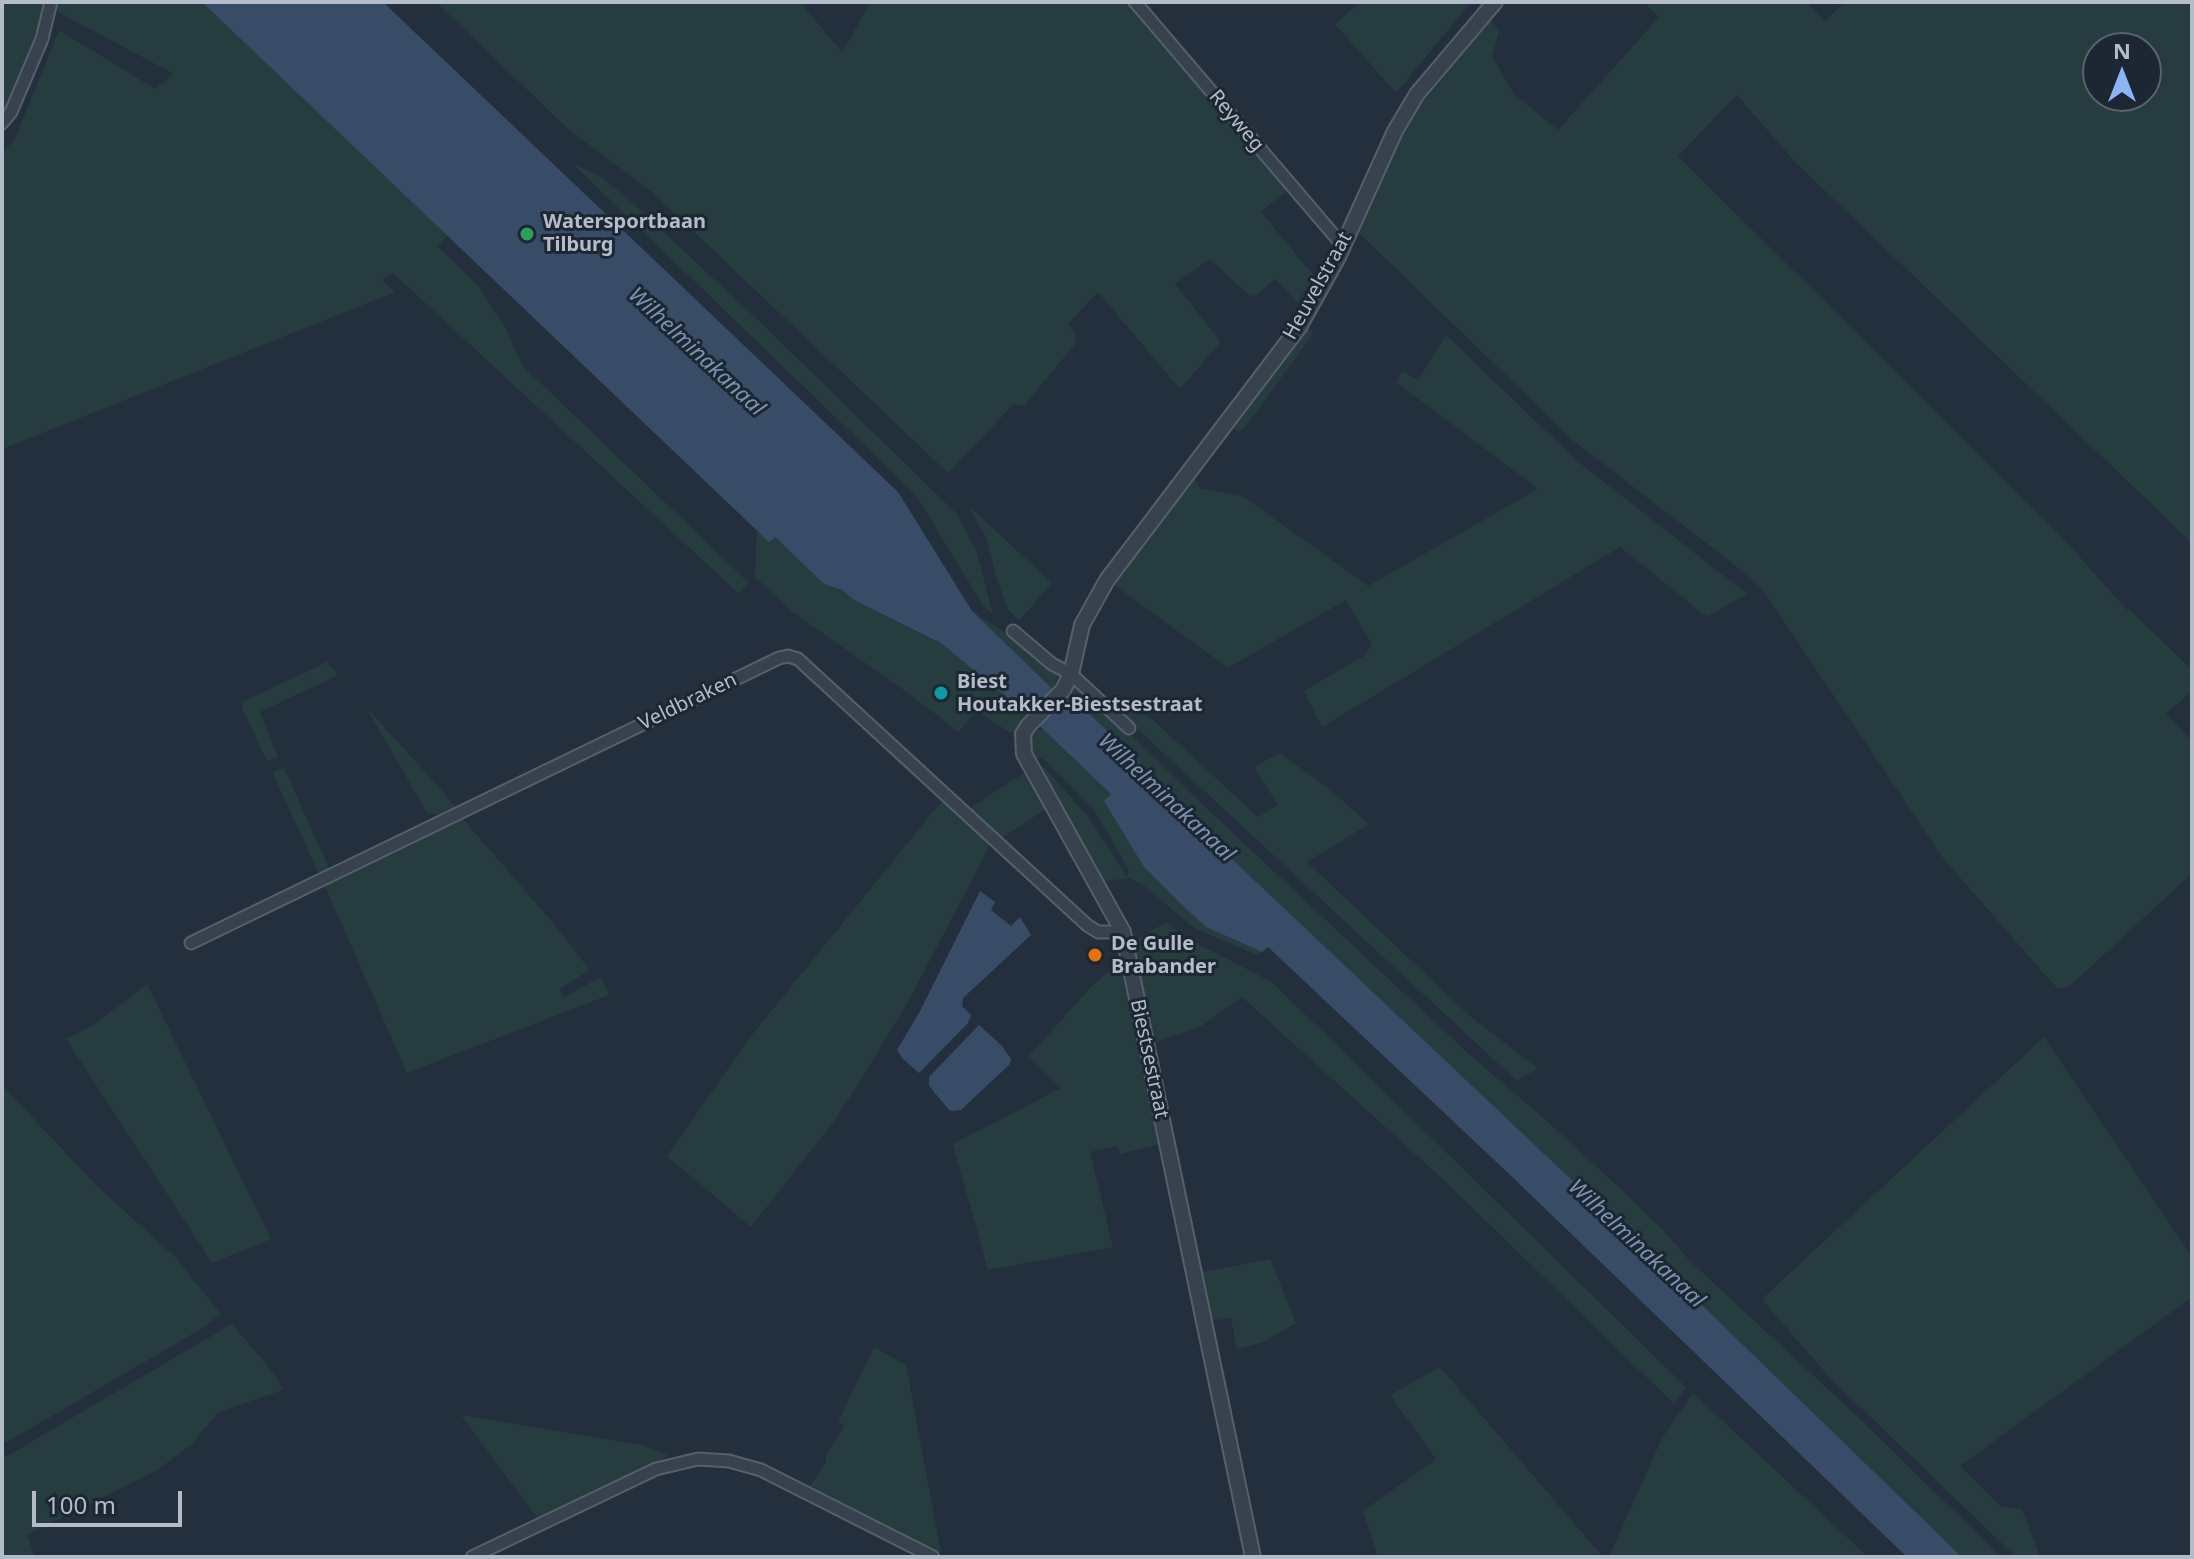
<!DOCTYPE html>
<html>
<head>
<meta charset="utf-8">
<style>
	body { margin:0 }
	#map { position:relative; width:2194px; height:1559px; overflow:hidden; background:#242f3e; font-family:"Noto Sans",sans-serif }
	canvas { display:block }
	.frame { position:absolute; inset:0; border:4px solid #b4bcc9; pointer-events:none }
	.north { position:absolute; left:2082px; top:32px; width:80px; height:80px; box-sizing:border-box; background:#1d2633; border:2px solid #59626f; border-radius:50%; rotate:0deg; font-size:22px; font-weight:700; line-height:32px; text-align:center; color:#b4bcc9 }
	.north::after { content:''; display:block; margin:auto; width:28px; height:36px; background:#8ab4f8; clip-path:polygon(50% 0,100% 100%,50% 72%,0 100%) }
	.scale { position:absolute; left:32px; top:1491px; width:150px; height:36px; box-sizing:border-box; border:4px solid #b4bcc9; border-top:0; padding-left:10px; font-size:24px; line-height:28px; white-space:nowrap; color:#b4bcc9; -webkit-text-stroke:6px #1d2633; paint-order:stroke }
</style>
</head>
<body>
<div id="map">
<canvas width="2194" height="1559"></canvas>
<div class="frame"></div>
<div class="north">N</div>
<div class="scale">100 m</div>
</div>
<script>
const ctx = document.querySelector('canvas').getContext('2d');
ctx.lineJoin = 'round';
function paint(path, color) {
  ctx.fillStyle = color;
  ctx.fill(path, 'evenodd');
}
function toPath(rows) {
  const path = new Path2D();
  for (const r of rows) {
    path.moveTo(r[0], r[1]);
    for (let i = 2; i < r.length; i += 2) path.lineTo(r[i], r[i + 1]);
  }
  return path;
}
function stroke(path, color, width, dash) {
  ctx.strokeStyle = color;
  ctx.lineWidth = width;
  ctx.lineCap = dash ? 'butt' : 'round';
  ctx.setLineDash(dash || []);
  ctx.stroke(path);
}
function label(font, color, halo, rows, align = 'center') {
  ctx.font = font + ' "Noto Sans",sans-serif';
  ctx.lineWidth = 6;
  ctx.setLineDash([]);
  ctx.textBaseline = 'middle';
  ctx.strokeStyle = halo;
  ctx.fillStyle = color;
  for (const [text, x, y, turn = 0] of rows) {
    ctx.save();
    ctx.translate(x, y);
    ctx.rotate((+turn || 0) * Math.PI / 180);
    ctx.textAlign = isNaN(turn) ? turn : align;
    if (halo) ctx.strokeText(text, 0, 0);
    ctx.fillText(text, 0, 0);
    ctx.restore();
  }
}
paint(toPath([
	[2,2,46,2,31,63,2,112],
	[58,2,207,2,449,234,438,247,477,284,505,327,521,362,527,370,749,583,738,593,393,273,382,280,395,292,2,449,2,152,14,141,59,30,155,89,174,74,56,11],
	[436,2,800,2,842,52,871,2,1129,2,1288,190,1261,212,1314,276,1298,303,1275,279,1256,295,1250,296,1210,259,1175,284,1221,342,1180,389,1098,292,1068,324,1076,334,1075,344,1024,406,1014,404,948,473,652,192,568,129],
	[1360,2,1471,2,1396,93,1335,24],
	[1644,2,1807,2,1824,21,1846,2,2192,2,2192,543,1796,163,1737,95,1678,156,2063,538,2127,610,2129,609,2192,670,2192,691,2166,714,2192,741,2192,868,2188,877,2069,987,2058,989,2046,976,1943,858,1762,589,1736,566,1575,442,1358,232,1385,168,1413,115,1490,19,1499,31,1492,56,1514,94,1558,130,1659,17],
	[2098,48,2146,48,2146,96,2098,96],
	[572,163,603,178,627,198,760,322,957,514,976,550,993,614,984,607,915,494],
	[1307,327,1312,331,1311,337,1251,419,1240,432,1231,427],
	[1446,335,1576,460,1747,594,1707,617,1620,547,1322,727,1304,691,1364,656,1372,645,1346,600,1228,668,1112,583,1194,476,1200,488,1244,497,1368,586,1538,489,1396,382,1402,371,1418,380],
	[969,506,1052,583,1019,621,1008,609,997,580,987,540],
	[757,520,824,584,842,590,854,600,941,643,1026,714,1021,719,1025,724,1017,732,1009,732,976,710,959,732,908,693,791,611,755,577],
	[972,611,1017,640,1052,667,1058,674,1054,690],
	[327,662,338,675,260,712,277,755,277,758,267,761,242,708,242,702],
	[1078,687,1090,694,1204,806,1471,1056,1547,1121,1626,1194,1664,1231,1690,1261,1858,1417,2001,1557,1962,1557,1610,1216,1178,808,1153,775,1080,706,1074,703,1077,697,1066,692,1069,688],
	[366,707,445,794,454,806,454,809,443,814,427,813],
	[1117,710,1139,711,1153,720,1258,817,1278,805,1254,767,1280,753,1328,788,1369,824,1307,862,1472,1018,1538,1068,1517,1081],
	[1041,728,1111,794,1206,927,1262,952,1257,955,1194,928,1142,884,1128,878,1105,881,1037,765,1044,767,1089,818,1127,877,1129,870,1093,808,1049,764,1041,758,1030,756,1026,748,1032,729,1037,731],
	[284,768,329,868,319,874,274,776,274,771],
	[1027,771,1049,807,1002,838,970,808],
	[940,803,946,803,990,845,907,1004,855,1089,834,1121,751,1227,667,1156,751,1036],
	[459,819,463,819,560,931,588,968,588,971,560,989,564,998,600,977,609,995,407,1073,323,882],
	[1167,922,1182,936,1272,982,1686,1387,1674,1404,1446,1182,1242,997,1200,1027,1152,1043,1130,943],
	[1119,962,1158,1145,1120,1154,1117,1146,1090,1152,1113,1247,988,1270,953,1144,1061,1088,1029,1056,1090,988],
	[147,984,271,1239,212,1263,66,1039,93,1025],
	[2044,1037,2192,1257,2192,1297,1960,1466,2001,1507,2022,1509,2040,1557,2016,1557,1830,1378,1764,1302,1763,1298],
	[2,1085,96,1185,175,1257,221,1314,201,1329,2,1445],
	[1270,1259,1296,1323,1263,1342,1237,1349,1231,1318,1209,1321,1199,1273],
	[230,1325,233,1325,276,1376,283,1390,218,1412,192,1444,156,1471,27,1535,35,1557,2,1557,2,1459],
	[874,1347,906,1365,941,1553,810,1486,826,1462,826,1456,838,1435,845,1426,838,1422],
	[1440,1367,1603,1557,1378,1557,1363,1511,1436,1459,1390,1395],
	[1693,1393,1742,1439,1868,1557,1609,1557,1662,1438],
	[461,1415,642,1445,669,1456,539,1520]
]), '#263c3f');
paint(toPath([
	[202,2,383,2,898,492,972,611,1062,698,1080,705,1153,775,1178,808,1610,1216,1962,1557,1907,1557,1506,1171,1268,947,1262,952,1206,927,1178,901,1144,867,1104,801,1111,794,1030,717,941,643,854,600,842,590,824,584,775,537,769,542],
	[980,891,995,902,991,910,1011,926,1020,917,1031,935,963,998,962,1006,971,1015,968,1023,919,1073,903,1059,897,1050,920,1011],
	[979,1025,1002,1046,1011,1059,1010,1064,961,1110,950,1111,929,1086,929,1077]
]), '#394c67');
const minor = toPath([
	[1135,2,1338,240],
	[2,123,11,112,42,39,51,2],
	[1013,631,1052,664,1071,674,1129,728],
	[191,943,779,658,788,656,798,659,1087,925,1098,932,1123,932],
	[472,1557,656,1469,698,1459,729,1461,761,1470,933,1557]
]);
const tertiary = toPath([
	[1253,1557,1123,932,1024,754,1023,734,1028,726,1063,690,1071,674,1082,625,1107,580,1299,327,1338,257,1395,131,1417,94,1495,2]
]);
stroke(minor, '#565f6c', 15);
stroke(tertiary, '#565f6c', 18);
stroke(minor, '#38414e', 11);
stroke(tertiary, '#38414e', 14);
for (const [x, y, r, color] of [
	[527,234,8,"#2e9e5b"],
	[941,693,8,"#0f9aa8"],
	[1095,955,8,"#e8710a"]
]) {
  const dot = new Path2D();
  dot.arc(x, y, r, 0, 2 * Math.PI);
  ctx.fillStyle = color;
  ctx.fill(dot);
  stroke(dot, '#1d2633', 3);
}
label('20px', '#b4bcc9', '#1d2633', [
	["Reyweg",1236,121,50],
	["Heuvelstraat",1318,286,-61],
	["Veldbraken",688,702,-26],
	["Biestsestraat",1149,1059,78]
]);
label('bold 20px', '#b4bcc9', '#1d2633', [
	["Watersportbaan",543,222],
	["Tilburg",543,245],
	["Biest",957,682],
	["Houtakker-Biestsestraat",957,705],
	["De Gulle",1111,944],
	["Brabander",1111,967]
], 'left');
label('italic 22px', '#7c92b1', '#1d2633', [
	["Wilhelminakanaal",696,352,43],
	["Wilhelminakanaal",1166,798,43],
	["Wilhelminakanaal",1636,1244,43]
]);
</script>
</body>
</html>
